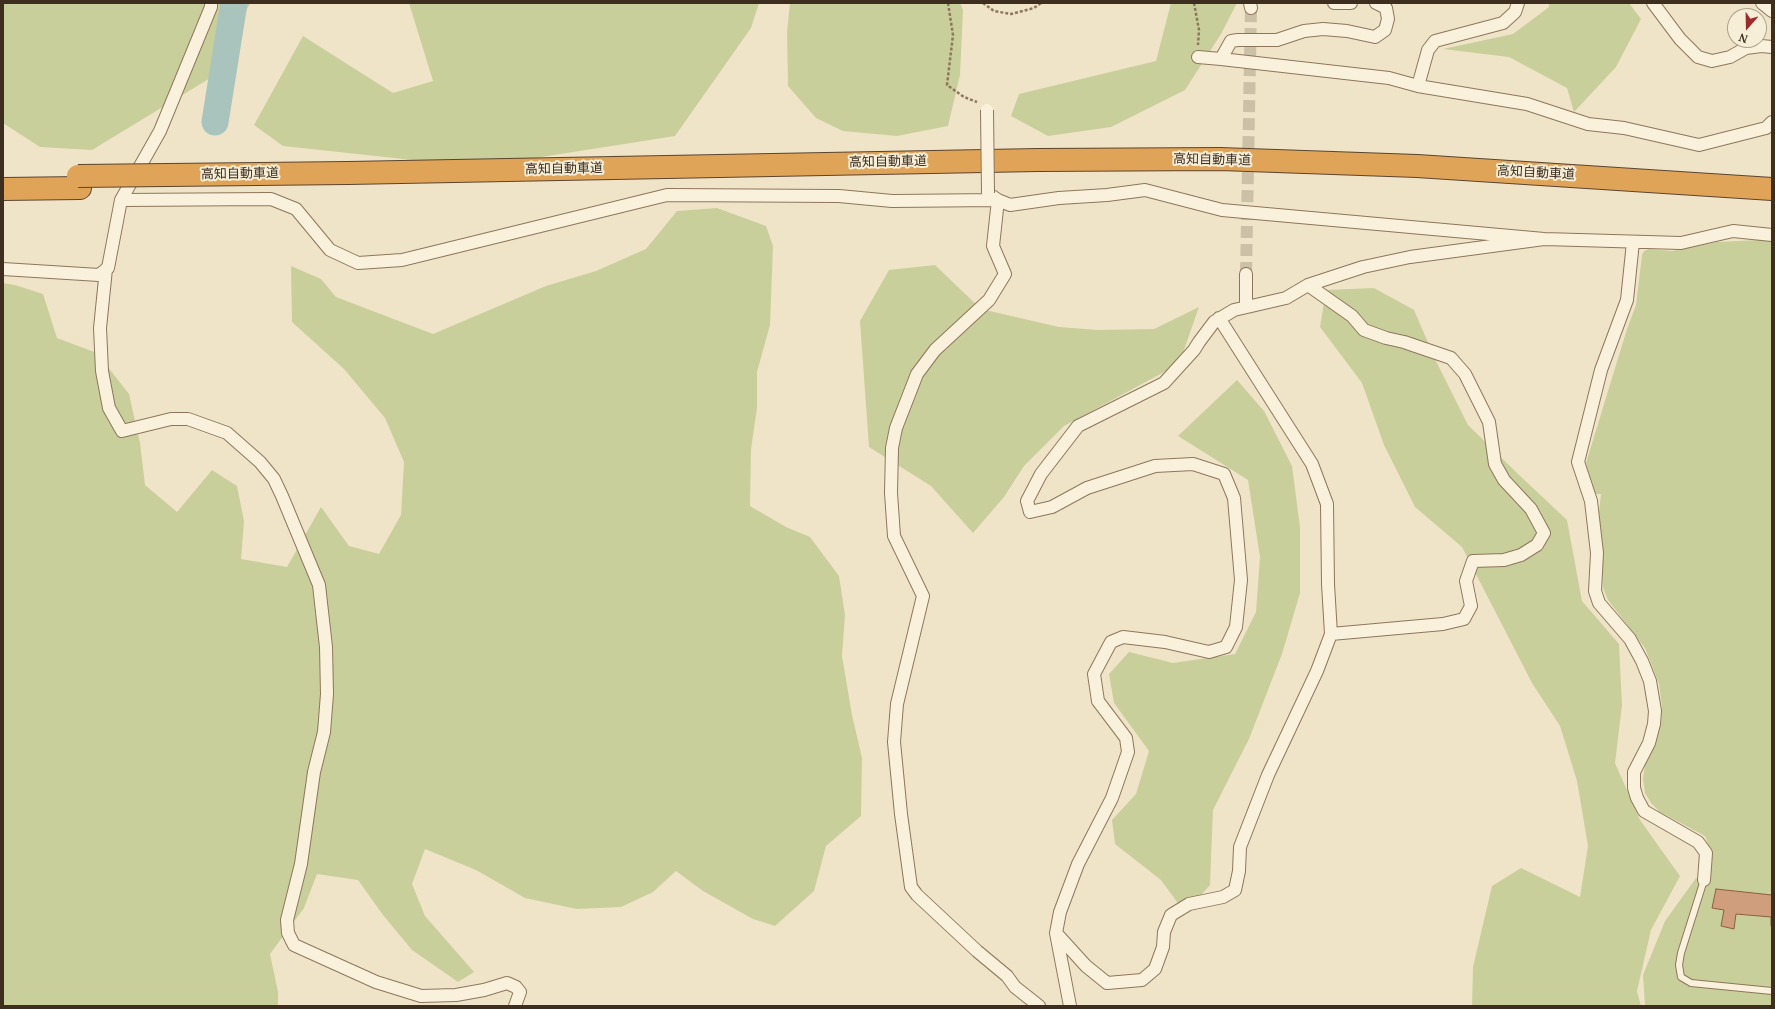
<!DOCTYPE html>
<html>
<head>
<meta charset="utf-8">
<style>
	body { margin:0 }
	#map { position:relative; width:1775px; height:1009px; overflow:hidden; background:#f0e4c8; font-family:"Noto Serif",serif }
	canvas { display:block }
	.frame { position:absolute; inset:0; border:4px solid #3d2e20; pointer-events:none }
	.north { position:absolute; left:1727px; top:8px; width:40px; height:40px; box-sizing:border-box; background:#f7eed8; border:1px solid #ada18e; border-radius:50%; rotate:200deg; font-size:11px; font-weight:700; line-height:16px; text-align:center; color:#3d2e20 }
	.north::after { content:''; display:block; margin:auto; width:14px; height:18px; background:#9e2a2b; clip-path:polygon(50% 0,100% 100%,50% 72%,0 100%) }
</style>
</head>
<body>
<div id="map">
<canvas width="1775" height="1009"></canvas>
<div class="frame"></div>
<div class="north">N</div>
</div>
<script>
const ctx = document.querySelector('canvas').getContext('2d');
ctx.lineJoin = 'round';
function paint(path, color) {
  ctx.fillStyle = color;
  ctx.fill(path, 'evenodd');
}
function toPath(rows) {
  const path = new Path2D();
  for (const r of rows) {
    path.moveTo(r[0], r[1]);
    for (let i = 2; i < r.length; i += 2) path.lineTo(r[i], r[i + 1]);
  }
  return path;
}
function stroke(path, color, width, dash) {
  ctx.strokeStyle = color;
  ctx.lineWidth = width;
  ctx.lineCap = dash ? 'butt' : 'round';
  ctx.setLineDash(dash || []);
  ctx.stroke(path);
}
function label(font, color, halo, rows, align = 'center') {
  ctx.font = font + ' "Noto Serif","Noto Sans JP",serif';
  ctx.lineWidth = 4;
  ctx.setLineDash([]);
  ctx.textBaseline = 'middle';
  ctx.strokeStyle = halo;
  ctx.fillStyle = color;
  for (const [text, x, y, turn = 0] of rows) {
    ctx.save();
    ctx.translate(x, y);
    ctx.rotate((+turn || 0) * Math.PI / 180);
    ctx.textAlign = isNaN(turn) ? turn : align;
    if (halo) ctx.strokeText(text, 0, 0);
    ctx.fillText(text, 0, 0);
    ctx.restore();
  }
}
paint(toPath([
	[3,3,251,3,248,7,212,77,92,150,40,147,3,123],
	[409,3,759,3,751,28,675,136,478,167,283,146,254,125,303,36,393,93,433,81],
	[790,3,960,3,963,10,960,75,948,126,897,136,843,131,816,118,788,86,787,32],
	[1171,3,1237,3,1221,34,1185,90,1111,127,1048,136,1011,116,1019,94,1156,61],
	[1549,3,1629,3,1641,19,1616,67,1574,112,1567,88,1509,57,1443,49,1513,34,1549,7],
	[717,208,766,226,773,246,770,325,757,372,757,408,751,449,750,506,786,527,810,537,839,576,845,615,842,656,852,715,862,758,861,816,826,846,814,891,775,926,753,919,703,891,676,871,653,892,621,907,577,909,525,898,476,870,425,849,412,884,425,916,474,972,458,982,412,950,383,915,358,880,317,874,304,908,270,954,278,992,278,1006,3,1006,3,283,15,285,43,294,57,338,97,353,129,394,140,443,145,485,177,512,212,470,237,486,244,521,241,559,287,567,321,507,349,546,379,554,401,515,404,462,385,418,344,369,292,322,291,266,321,279,336,297,433,334,546,286,596,271,646,249,677,211],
	[1760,240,1772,241,1772,1006,1645,1006,1643,975,1665,921,1696,878,1708,881,1711,853,1705,836,1660,812,1651,803,1645,793,1643,779,1645,765,1655,745,1661,724,1662,706,1659,684,1645,648,1608,600,1603,588,1599,512,1601,494,1594,494,1586,463,1627,329,1636,305,1642,255,1644,251,1649,249,1672,251,1717,242],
	[935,265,981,309,1059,327,1098,330,1154,329,1199,307,1179,364,1064,426,1024,466,1004,497,973,533,931,486,869,447,860,321,889,270],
	[1374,288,1414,310,1436,361,1468,425,1517,473,1567,520,1582,601,1619,644,1622,705,1615,763,1640,820,1680,876,1651,930,1637,991,1641,1006,1472,1006,1473,967,1492,886,1521,868,1580,897,1588,846,1577,781,1560,726,1532,683,1462,547,1415,507,1384,445,1362,383,1320,327,1326,290],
	[1237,380,1264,411,1292,466,1300,527,1300,593,1282,654,1249,739,1213,810,1210,885,1185,913,1161,880,1115,844,1112,820,1136,794,1149,751,1114,703,1109,674,1129,652,1173,663,1235,654,1256,612,1260,557,1248,480,1178,436]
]), '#c9cf9b');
stroke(toPath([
	[215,122,234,3]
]), '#a9c4bc', 27);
const building = toPath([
	[1716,889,1772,895,1772,926,1771,926,1771,917,1736,914,1734,929,1721,926,1724,910,1712,908,1716,889]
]);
paint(building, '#cf9f7d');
stroke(building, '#8d5f41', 1);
stroke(toPath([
	[1246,274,1251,8]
]), '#ccc0a6', 12, [12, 6]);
const service = toPath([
	[1704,880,1681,953,1679,965,1681,977,1691,983,1772,991]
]);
const minor = toPath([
	[1250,3,1251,8],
	[1334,3,1351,3],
	[1376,3,1386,8,1388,19,1385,30,1375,37,1347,31,1323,29,1304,31,1277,40,1238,40,1231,41,1221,59,1389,78,1418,86,1527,104,1588,124,1624,128,1699,145,1766,128,1772,122],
	[1653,3,1680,39,1698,57,1712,61,1730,57,1746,48,1761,46,1772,47],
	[1762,3,1772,11],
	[1198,57,1221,59],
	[1418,86,1428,50,1435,41,1503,23,1515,12,1518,3],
	[992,196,998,200,1010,205,1059,198,1107,195,1145,190,1222,210,1544,239,1681,243,1733,231,1772,235],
	[121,200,271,199,296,209,330,250,358,263,402,260,667,195,839,196,892,201,998,200],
	[998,200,993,246,1005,274,989,300,935,350,917,374,896,428,892,448,891,493,894,536,923,596,897,704,894,742,901,814,911,887,917,895,977,951,1007,976,1015,987,1039,1006],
	[1633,242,1627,300,1601,370,1578,462,1591,501,1597,553,1595,591,1599,603,1630,639,1642,661,1650,681,1655,711,1654,724,1649,743,1634,772,1634,788,1637,798,1644,811,1698,842,1706,853,1704,880],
	[3,269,99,275,108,268,121,200,160,131,211,7,211,3],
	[106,269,100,328,102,371,109,408,122,431,171,419,188,419,227,433,260,462,274,479,282,496,319,585,326,647,327,694,324,732,314,772,301,864,287,920,288,933,294,945,376,982,421,996,456,995,484,990,507,983,516,987,520,992,515,1006],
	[1246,274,1246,307],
	[1308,285,1352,316,1364,330,1386,338,1404,342,1451,358,1465,374,1489,422,1495,464,1504,480,1531,509,1544,533,1537,545,1521,555,1504,560,1473,561,1466,581,1471,606,1464,619,1443,624,1331,634],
	[1056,933,1086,966,1107,983,1142,980,1155,969,1163,947,1164,932,1171,915,1189,904,1223,897,1235,890,1239,871,1240,847,1268,775,1317,671,1331,634,1328,584,1327,504,1312,464,1219,318],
	[1070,1006,1056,933,1060,912,1078,864,1112,798,1128,752,1126,738,1098,701,1094,674,1111,642,1123,637,1165,642,1209,652,1226,647,1236,627,1241,580,1234,498,1224,474,1193,464,1155,466,1087,488,1052,507,1030,512,1027,501,1041,474,1078,426,1164,383,1194,350,1199,342,1214,322,1234,310,1286,298,1308,285,1363,267,1410,257,1544,239]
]);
const motorway = toPath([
	[348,173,1038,160,1220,159,1417,166,1772,189],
	[3,189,80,188]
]);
stroke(service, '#8d765c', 8);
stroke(minor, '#8d765c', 14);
stroke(motorway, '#5b4430', 24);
stroke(toPath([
	[948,3,953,35,947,85,964,97,977,102],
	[983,3,994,11,1011,14,1034,8,1041,3],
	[1194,3,1199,30,1198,45]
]), '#8d765c', 2.5, [3, 2]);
stroke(service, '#faf1dc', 6);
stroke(minor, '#faf1dc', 12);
stroke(motorway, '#e0a458', 22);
const minorBridge = toPath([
	[987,110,988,193]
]);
const motorwayBridge = toPath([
	[78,176,348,173]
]);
stroke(minorBridge, '#8d765c', 14, []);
stroke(motorwayBridge, '#5b4430', 24, []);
stroke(minorBridge, '#faf1dc', 12);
stroke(motorwayBridge, '#e0a458', 22);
label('13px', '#3d2e20', '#f7eed8', [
	["高知自動車道",1212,160,1],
	["高知自動車道",888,162,-1],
	["高知自動車道",564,169,-1],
	["高知自動車道",1536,173,3],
	["高知自動車道",240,174,-1]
]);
</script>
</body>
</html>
